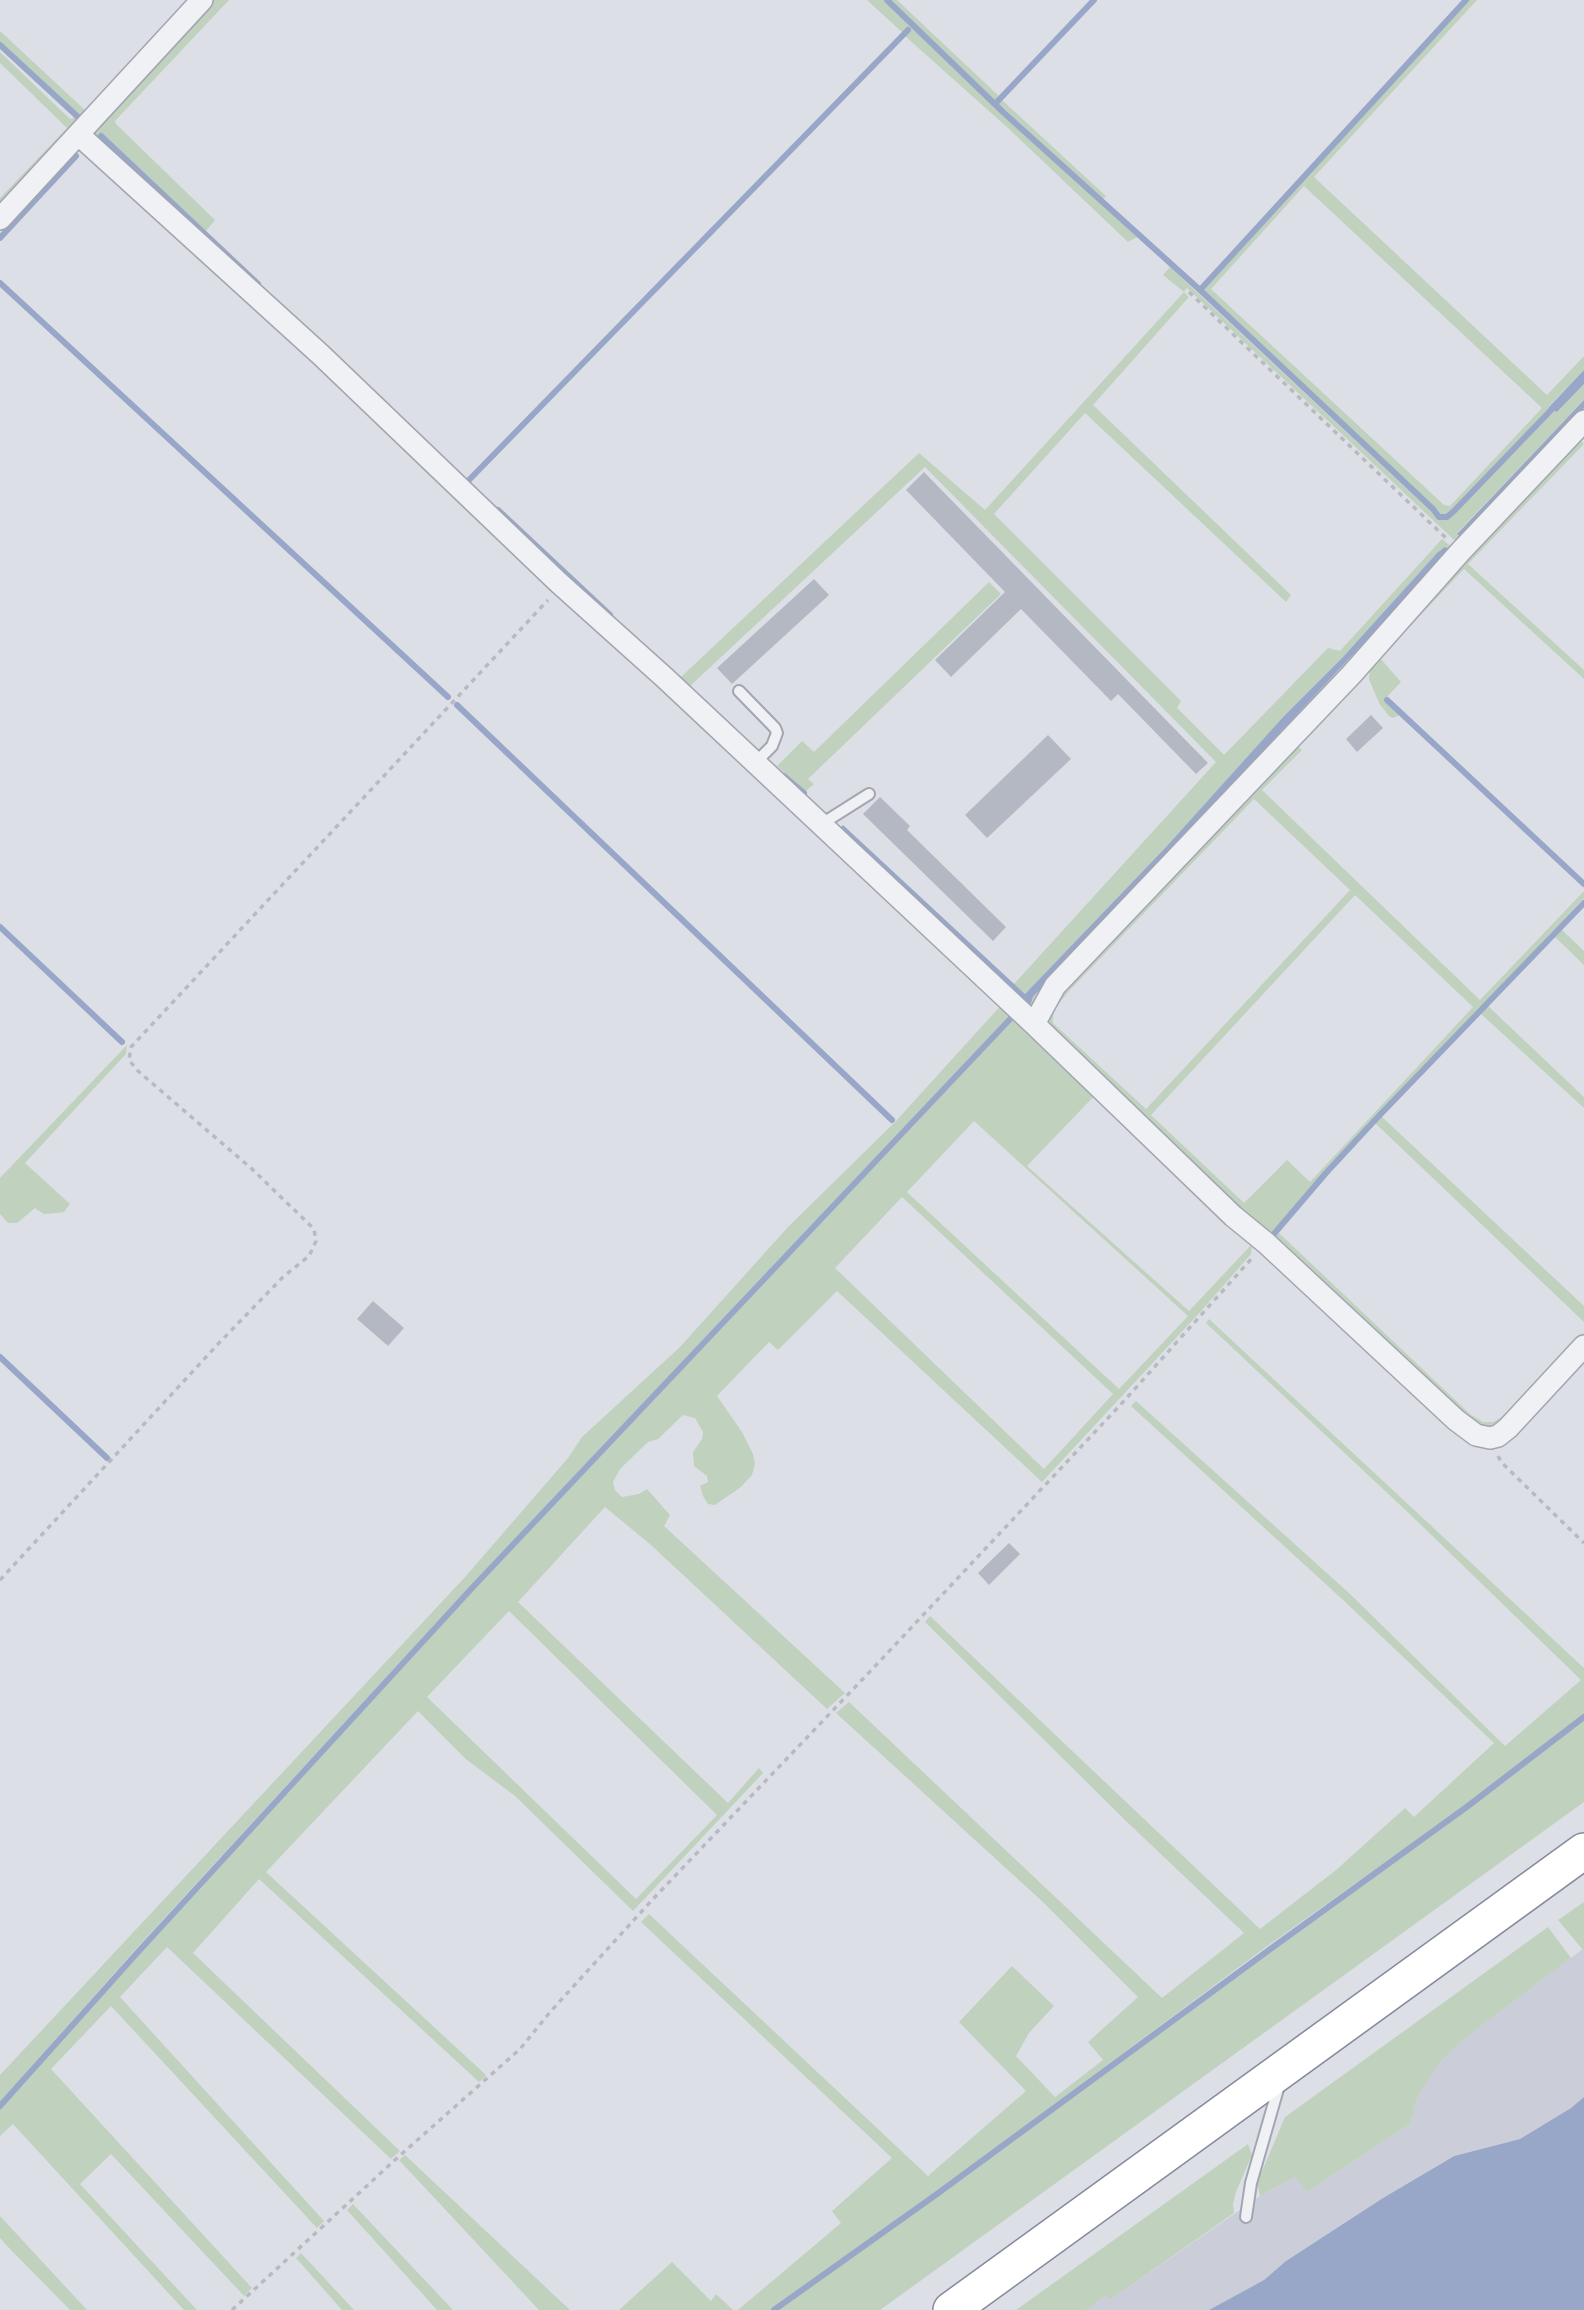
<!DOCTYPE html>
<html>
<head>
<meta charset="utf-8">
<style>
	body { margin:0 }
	canvas { display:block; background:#dddfe7 }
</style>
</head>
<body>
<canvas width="1584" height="2310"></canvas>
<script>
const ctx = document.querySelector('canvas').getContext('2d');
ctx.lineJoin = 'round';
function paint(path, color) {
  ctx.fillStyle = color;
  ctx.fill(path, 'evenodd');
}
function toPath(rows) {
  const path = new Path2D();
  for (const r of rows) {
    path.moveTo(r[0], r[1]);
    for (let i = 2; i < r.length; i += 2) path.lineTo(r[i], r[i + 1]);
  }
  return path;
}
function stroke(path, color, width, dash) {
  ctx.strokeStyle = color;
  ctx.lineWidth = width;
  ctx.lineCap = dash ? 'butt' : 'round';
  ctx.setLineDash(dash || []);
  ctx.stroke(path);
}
paint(toPath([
	[1584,1948,1584,2097,1571,2108,1520,2139,1453,2156,1383,2198,1286,2261,1264,2280,1209,2310,1086,2310,1106,2295,1110,2300,1260,2196,1295,2177,1307,2192,1410,2124,1418,2096,1437,2066,1460,2042]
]), '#cbced9');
paint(toPath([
	[211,0,229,0,115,121,116,124,215,220,206,231,104,135,101,136,103,141,467,483,93,135,94,130],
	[867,0,885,0,1014,125,1137,237,1128,242,1009,129,905,36,910,30,903,33],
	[889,0,897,0,1000,97,996,102],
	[1469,0,1477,0,1314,177,1547,395,1584,356,1584,370,1549,406,1549,410,1451,511,1443,516,1203,291],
	[1304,186,1542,408,1450,506,1444,505,1211,289],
	[0,31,86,111,0,209,0,198,67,128,0,63,0,52,70,119,77,117,77,113,0,42],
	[1002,100,1106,196,1103,199,999,104],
	[1170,267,1439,519,1449,519,1542,422,1552,412,1557,412,1584,384,1584,400,1457,533,1464,537,1584,408,1584,417,1461,544,1453,539,1187,288,1184,292,1189,297,1093,405,1291,595,1286,602,1085,413,994,514,1181,701,1177,708,1224,755,1328,648,1340,651,1442,539,1454,549,1034,1010,1025,1012,1033,997,1083,943,1449,552,1437,553,1343,657,1284,716,1166,847,1025,994,1014,984,1216,762,925,467,690,686,681,677,919,453,985,510,1184,292,1163,275],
	[1577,437,1584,444,1468,564,1584,670,1584,679,1464,569,1380,658,1401,682,1385,699,1400,715,1393,718,1389,716,1379,703,1369,679,1370,662],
	[989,582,1001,594,808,779,814,784,806,791,777,766,802,741,814,752],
	[1292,741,1302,750,1262,790,1480,1000,1584,891,1584,898,1312,1185,1268,1238,1047,1031,1045,1011],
	[1254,799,1350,890,1146,1109,1053,1023,1053,1015,1056,1007,1069,991],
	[1355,895,1473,1007,1310,1182,1287,1160,1244,1203,1151,1115],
	[1561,929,1584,951,1584,965,1554,936],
	[1004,1002,1099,1091,1027,1166,1189,1311,1252,1244,1251,1254,1202,1310,1042,1482,837,1291,778,1350,769,1342,717,1396,742,1432,753,1454,755,1464,752,1475,741,1487,715,1505,708,1504,703,1496,700,1486,708,1482,707,1476,694,1466,693,1452,702,1439,703,1432,695,1418,683,1415,658,1439,648,1442,620,1469,613,1482,615,1490,622,1497,639,1494,647,1489,670,1515,664,1526,845,1693,827,1709,651,1545,605,1507,518,1602,728,1803,759,1768,763,1773,633,1911,515,1796,467,1760,418,1711,266,1872,486,2075,483,2079,479,2082,259,1879,193,1953,400,2151,391,2159,167,1947,120,1997,324,2221,317,2228,111,2006,51,2069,252,2288,244,2296,111,2154,80,2184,197,2310,184,2310,13,2124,0,2136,0,2108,139,1953,473,1590,1013,1018,1010,1015,470,1586,135,1950,0,2102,0,2075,466,1576,568,1458,582,1437,680,1347,788,1227,895,1122],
	[974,1121,1188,1316,1119,1389,907,1192],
	[902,1197,1113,1394,1044,1469,835,1268],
	[509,1611,717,1815,636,1899,427,1697],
	[1487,1005,1584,1097,1584,1108,1480,1013],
	[127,1045,126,1054,25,1163,70,1204,64,1212,57,1213,44,1214,35,1208,17,1223,8,1223,0,1214,0,1178],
	[1381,1116,1584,1306,1584,1322,1375,1123],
	[1279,1233,1470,1414,1483,1422,1493,1422,1505,1415,1584,1333,1584,1342,1534,1395,1492,1428,1476,1427,1271,1241],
	[1209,1319,1584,1668,1584,1714,1467,1804,1266,1947,936,2192,770,2310,738,2310,841,2223,832,2211,892,2158,641,1922,649,1914,928,2176,1026,2091,959,2022,1012,1966,1054,2006,1029,2033,1016,2056,1055,2097,1103,2060,1088,2042,1138,1997,1044,1903,836,1713,849,1702,1162,1998,1244,1933,1126,1821,925,1622,930,1616,1260,1929,1336,1870,1405,1808,1414,1817,1494,1743,1342,1599,1131,1406,1136,1401,1349,1593,1505,1746,1581,1680,1416,1520,1206,1323],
	[1584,1719,1584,1802,880,2310,777,2310,938,2196,1270,1951,1469,1807],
	[1584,1902,1584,1948,1583,1950,1558,1920],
	[1548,1927,1571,1958,1460,2042,1437,2066,1418,2096,1410,2124,1307,2192,1295,2177,1260,2196,1257,2183,1285,2117],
	[1248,2144,1252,2155,1236,2192,1233,2204,1234,2213,1110,2300,1106,2295,1086,2310,1016,2310],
	[405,2155,570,2310,539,2310,399,2160],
	[353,2204,453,2310,437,2310,347,2210],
	[0,2216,87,2310,70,2310,11,2250,0,2238],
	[301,2253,354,2310,342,2310,296,2258],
	[672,2262,711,2301,716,2294,733,2310,619,2310]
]), '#c0d1be');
paint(toPath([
	[1584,370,1584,384,1557,412,1549,410,1549,407],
	[1584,400,1584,408,1464,537,1461,537,1457,534],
	[1445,547,1451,550,1449,552,1083,943,1033,997,1030,1006,840,828,843,825,1025,994,1166,847,1284,716,1343,657,1437,553],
	[1584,2097,1584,2310,1209,2310,1264,2280,1286,2261,1383,2198,1454,2156,1520,2139,1571,2108]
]), '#98a7c7');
stroke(toPath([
	[887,0,1003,112,1200,290,1433,509,1439,517,1447,517,1454,511,1554,407],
	[0,45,78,117],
	[995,104,1094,0],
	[101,136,258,284],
	[0,238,76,156],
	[0,283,448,697],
	[1200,290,1466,0],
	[468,481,908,30],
	[498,510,610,615],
	[1387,700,1584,884],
	[457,705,892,1120],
	[784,776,804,793],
	[0,927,122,1042],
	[1273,1235,1326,1173,1376,1119,1584,903],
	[0,1357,107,1458],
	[0,2106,138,1952,472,1588,1012,1017],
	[774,2310,937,2194,1269,1950,1468,1806,1584,1717]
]), '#98a7c7', 6);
paint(toPath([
	[924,472,1208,763,1196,774,1118,694,1111,701,1021,609,951,677,935,660,1005,592,906,490],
	[814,579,829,595,732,684,717,668],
	[1371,715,1383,728,1357,752,1346,739],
	[1048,735,1071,759,987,838,965,815],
	[880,797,910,826,907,830,1006,927,993,941,863,814],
	[373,1301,404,1328,388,1346,357,1319],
	[1009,1543,1020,1554,989,1585,978,1573]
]), '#b4b8c3');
const service = toPath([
	[739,691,775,728,777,733,772,746,754,764],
	[820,825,869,794],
	[1246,2217,1251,2183,1280,2082]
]);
const minor = toPath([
	[79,135,321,355,558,582,665,678,1034,1024,1233,1216,1266,1243,1456,1420,1476,1435,1490,1438,1498,1436,1508,1428,1584,1346],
	[0,219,202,0],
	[1034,1024,1055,986,1351,675,1461,551,1584,421]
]);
const trunk = toPath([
	[951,2310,1584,1851]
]);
stroke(service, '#a3a5b1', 14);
stroke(minor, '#a3a5b1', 24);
stroke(trunk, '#858a9d', 38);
stroke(toPath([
	[1189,292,1446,538],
	[1498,1456,1502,1463,1584,1543],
	[0,1580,219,1343,283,1277,309,1256,316,1241,314,1229,252,1169,138,1071,129,1060,131,1047,548,600],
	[232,2310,396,2159,520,2049,551,2011,653,1899,879,1662,1124,1401,1253,1257]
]), '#b8bac1', 3.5, [5, 5]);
stroke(service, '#f0f1f5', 10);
stroke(minor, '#f0f1f5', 21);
stroke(trunk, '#fff', 35);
</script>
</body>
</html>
